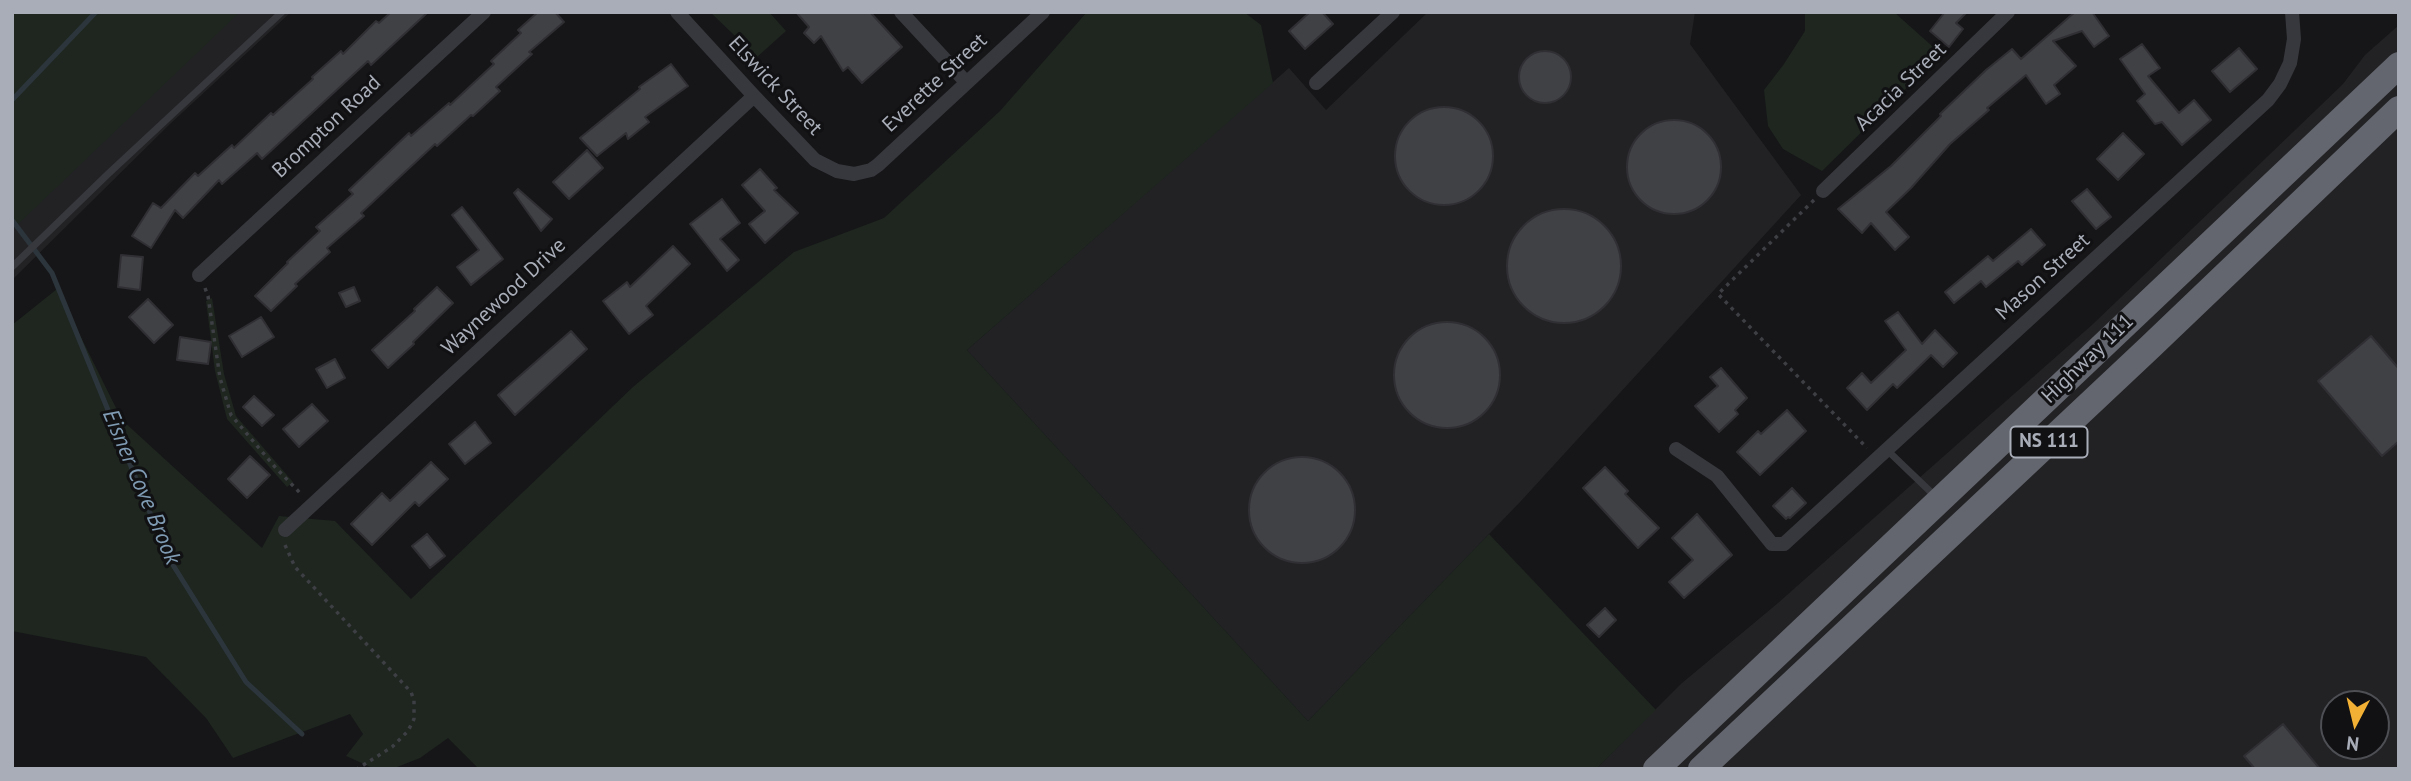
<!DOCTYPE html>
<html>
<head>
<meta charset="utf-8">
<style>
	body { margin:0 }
	#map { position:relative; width:2411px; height:781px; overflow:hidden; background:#161618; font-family:"PT Sans",sans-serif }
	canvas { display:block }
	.frame { position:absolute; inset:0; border:14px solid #a8adb8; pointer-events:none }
	.north { position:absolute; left:2320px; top:690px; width:70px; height:70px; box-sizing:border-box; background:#111113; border:2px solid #4d4f55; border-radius:50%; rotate:187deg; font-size:19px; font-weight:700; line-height:28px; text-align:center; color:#a8adb8 }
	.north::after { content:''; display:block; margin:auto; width:24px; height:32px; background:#f2b134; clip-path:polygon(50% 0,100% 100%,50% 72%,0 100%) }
</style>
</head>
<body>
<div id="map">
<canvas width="2411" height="781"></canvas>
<div class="frame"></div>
<div class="north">N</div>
</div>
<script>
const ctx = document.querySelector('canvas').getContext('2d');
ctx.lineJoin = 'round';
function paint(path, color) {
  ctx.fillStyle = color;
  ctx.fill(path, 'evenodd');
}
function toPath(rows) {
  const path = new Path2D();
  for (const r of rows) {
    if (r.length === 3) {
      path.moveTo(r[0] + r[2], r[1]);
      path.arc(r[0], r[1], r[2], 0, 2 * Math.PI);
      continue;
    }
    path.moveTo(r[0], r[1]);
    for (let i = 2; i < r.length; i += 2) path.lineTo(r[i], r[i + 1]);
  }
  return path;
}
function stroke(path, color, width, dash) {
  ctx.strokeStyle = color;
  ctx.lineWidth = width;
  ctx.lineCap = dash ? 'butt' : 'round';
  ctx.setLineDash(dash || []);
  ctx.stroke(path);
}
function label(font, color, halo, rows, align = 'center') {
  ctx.font = font + ' "PT Sans",sans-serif';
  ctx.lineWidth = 6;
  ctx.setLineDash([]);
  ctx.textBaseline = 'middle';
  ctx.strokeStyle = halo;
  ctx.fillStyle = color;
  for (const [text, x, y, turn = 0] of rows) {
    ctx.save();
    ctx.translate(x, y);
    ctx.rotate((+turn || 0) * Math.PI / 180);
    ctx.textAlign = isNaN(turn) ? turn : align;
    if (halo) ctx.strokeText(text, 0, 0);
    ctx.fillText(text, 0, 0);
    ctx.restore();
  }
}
paint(toPath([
	[12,12,291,12,170,124,12,280],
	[1428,12,1695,12,1690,44,1801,195,1521,501,1308,721,967,350,1289,68,1326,110],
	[2399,25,2399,769,1596,769,1682,683,1778,603,2093,324,2343,84,2365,55],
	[2334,704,2376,704,2376,746,2334,746]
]), '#222225');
paint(toPath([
	[12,12,240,12,12,230],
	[710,12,769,12,786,31,757,57],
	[1087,12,1244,12,1261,25,1273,83,967,350,1308,721,1489,534,1656,710,1596,769,479,769,448,738,420,758,392,769,375,769,346,756,363,734,350,714,233,758,206,718,146,657,12,631,12,325,57,289,122,420,262,548,279,516,335,521,411,599,633,387,794,252,884,218,1000,111],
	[1805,12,1894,12,1941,54,1822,171,1783,149,1768,126,1764,90,1784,64,1805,31],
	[212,298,224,374,236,416,293,482,287,487,227,419,215,371,206,301]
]), '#1e261f');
stroke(toPath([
	[12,100,96,12],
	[12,220,52,273,168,557,246,682,302,734]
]), '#2c353c', 5);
const building = toPath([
	[391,12,428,12,371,65,368,61,262,159,257,153,222,184,219,180,183,218,175,210,151,248,132,236,153,203,161,208,195,173,198,176,232,145,234,148,271,113,273,115,313,79,312,77,341,51,343,54,376,21,379,23,391,12],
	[538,12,555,12,564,22,529,52,532,54,496,87,500,91,473,116,471,115,437,146,435,144,361,213,364,216,327,248,330,252,295,284,297,286,271,311,255,296,288,263,287,262,320,231,316,227,353,194,349,190,409,133,411,136,449,103,450,105,494,64,491,61,521,33,518,30,538,12],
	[796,12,870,12,902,47,862,83,848,67,843,71,821,36,814,43,804,33,809,27,796,12],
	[1310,12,1322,12,1333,24,1305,49,1289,31,1310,12],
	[1945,12,1967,12,1956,23,1963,29,1949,47,1930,31,1945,12],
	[2075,12,2092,12,2109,36,2094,47,2082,31,2053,41,2076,66,2054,85,2060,94,2046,104,2026,75,1987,108,1989,110,1950,144,1911,188,1886,212,1909,237,1895,250,1871,223,1862,233,1838,209,1891,166,1941,116,1940,114,1986,70,2012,49,2021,59,2075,12],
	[2142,44,2160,68,2148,76,2179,113,2194,100,2211,120,2182,145,2162,122,2155,124,2137,101,2145,94,2120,59,2142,44],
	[2239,48,2257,69,2230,92,2212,71,2239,48],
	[1545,77,26],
	[671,64,688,86,645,117,649,122,628,139,626,133,597,156,580,138,640,89,639,87,671,64],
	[1444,156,49],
	[1674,167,47],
	[2123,133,2144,154,2118,180,2097,159,2123,133],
	[587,150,603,168,569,199,553,182,587,150],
	[760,169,777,188,774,190,798,213,765,243,749,224,765,211,742,185,760,169],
	[518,189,552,219,541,231,514,193,518,189],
	[2087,189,2111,217,2096,229,2072,201,2087,189],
	[722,199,740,223,720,239,739,260,727,271,690,224,722,199],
	[462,207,503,259,471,285,457,267,479,250,452,215,462,207],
	[1564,266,57],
	[2031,229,2045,245,2022,265,2018,261,1986,287,1981,281,1954,303,1945,292,1988,256,1993,261,2031,229],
	[673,246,690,264,646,306,653,315,629,334,603,301,627,282,630,287,673,246],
	[121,255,143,257,140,290,118,287,121,255],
	[354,287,360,301,346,307,339,293,354,287],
	[437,287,453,303,413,342,414,344,388,368,372,350,415,311,414,309,437,287],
	[148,299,173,325,154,343,129,317,148,299],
	[1898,312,1922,344,1935,330,1957,353,1943,367,1931,355,1897,388,1893,384,1867,410,1847,388,1862,373,1871,383,1906,350,1885,321,1898,312],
	[261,317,274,337,242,357,229,336,261,317],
	[1447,375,53],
	[571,331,587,349,515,415,498,395,571,331],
	[2371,336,2399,369,2399,441,2382,456,2318,381,2371,336],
	[180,337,211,342,208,364,177,360,180,337],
	[335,359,345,378,327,388,316,369,335,359],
	[1721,368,1747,398,1735,410,1738,414,1719,432,1695,406,1718,386,1710,377,1721,368],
	[254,396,274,415,262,426,243,407,254,396],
	[312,404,328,421,299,447,283,429,312,404],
	[1787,410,1806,431,1760,475,1737,452,1758,431,1761,434,1787,410],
	[475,422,491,443,465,464,449,444,475,422],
	[250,456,270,475,247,498,228,479,250,456],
	[1302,510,53],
	[431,462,448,479,419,506,415,502,372,545,351,524,382,493,390,501,431,462],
	[1605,467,1628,491,1625,494,1659,528,1638,548,1583,488,1605,467],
	[1792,488,1806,503,1790,518,1788,517,1786,519,1773,506,1792,488],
	[1697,514,1732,555,1684,598,1669,582,1693,560,1672,538,1697,514],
	[427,534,445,556,430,568,412,546,427,534],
	[1605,608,1616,620,1599,637,1587,625,1605,608],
	[2283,724,2320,769,2255,769,2244,756,2283,724]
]);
paint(building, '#404145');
stroke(building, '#303034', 2);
stroke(toPath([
	[1814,200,1718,294,1867,448],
	[205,288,208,296,220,378,231,415,275,467,302,495],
	[285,545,295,567,411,692,414,700,414,719,408,731,392,747,357,769]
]), '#3d3f44', 3.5, [3.5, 5]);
stroke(toPath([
	[12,267,108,174,282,12],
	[1887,450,1936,497]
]), '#37383d', 7);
stroke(toPath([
	[677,12,754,96,815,160,837,171,854,174,871,170,878,165,1043,12],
	[901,12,966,82],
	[1316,83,1393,12],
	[1823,191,2008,12],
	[199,275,484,12],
	[1676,449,1717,476,1772,544,1784,544,2268,100,2280,84,2290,63,2294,39,2292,12],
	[285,530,754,96]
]), '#37383d', 14);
stroke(toPath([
	[1656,769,2399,65],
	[1701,769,2149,348,2399,109]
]), '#63666e', 26);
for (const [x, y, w] of [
	[2049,442,77]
]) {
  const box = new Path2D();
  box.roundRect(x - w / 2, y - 15.5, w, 31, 5);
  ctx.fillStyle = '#111113';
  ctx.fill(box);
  stroke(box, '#a8adb8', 2);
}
label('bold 19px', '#a8adb8', null, [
	["NS 111",2049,442]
]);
label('21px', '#a8adb8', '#111113', [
	["Everette Street",935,83,-43],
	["Elswick Street",775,86,47],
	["Acacia Street",1901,87,-44],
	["Brompton Road",327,127,-43],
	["Mason Street",2043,277,-42],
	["Waynewood Drive",504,297,-43],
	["Highway 111",2088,359,-44]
]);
label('italic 23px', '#7f9bb3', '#111113', [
	["Eisner Cove Brook",141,487,67]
]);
</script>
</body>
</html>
